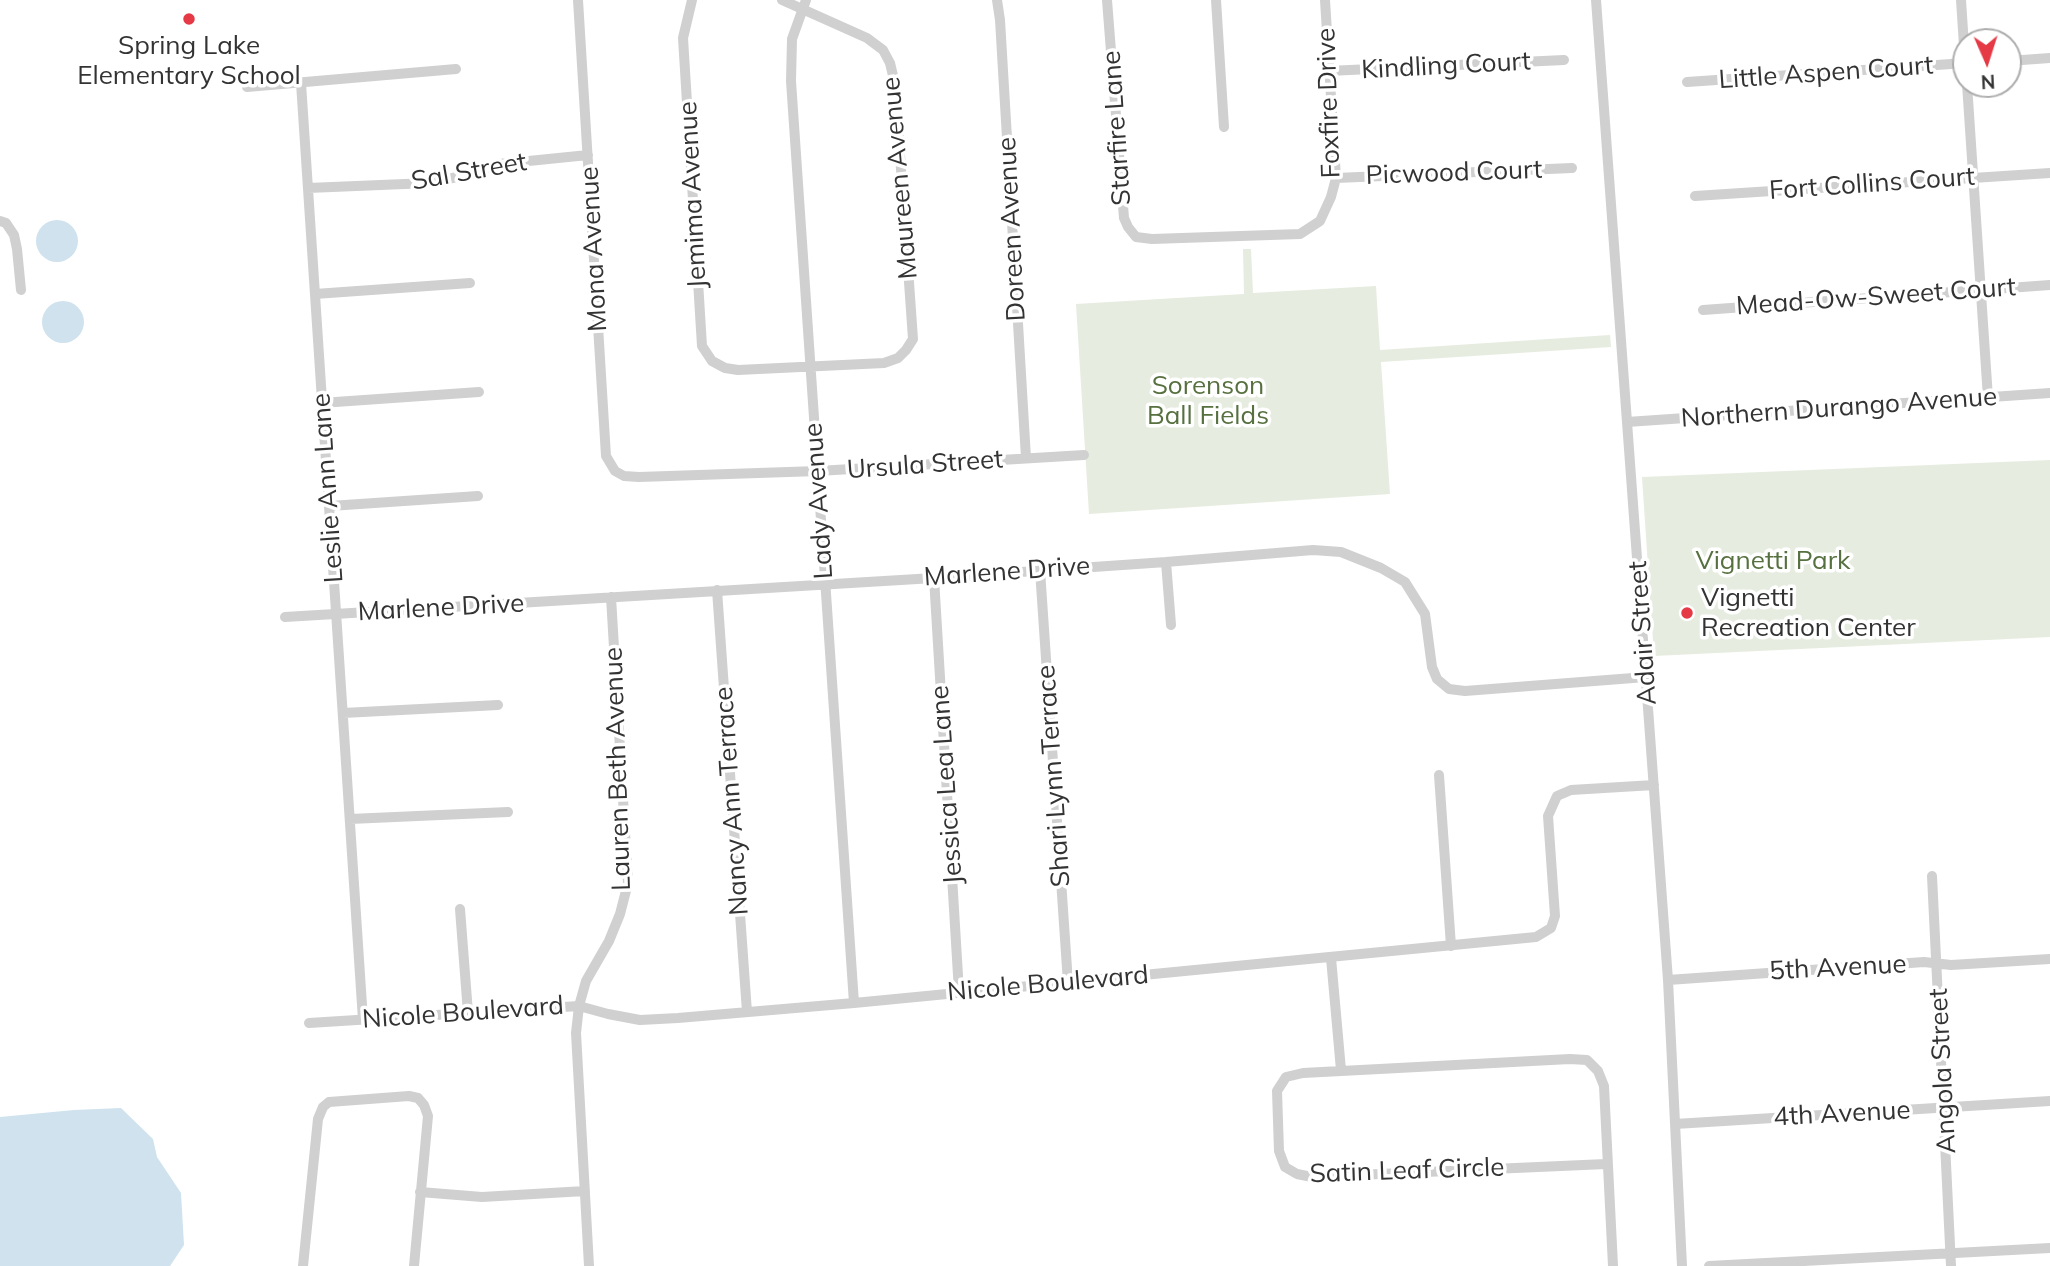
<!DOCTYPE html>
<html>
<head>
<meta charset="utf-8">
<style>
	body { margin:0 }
	#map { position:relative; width:2050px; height:1266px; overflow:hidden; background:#fff; font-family:Mulish,sans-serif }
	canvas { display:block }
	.north { position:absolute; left:1952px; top:28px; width:70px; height:70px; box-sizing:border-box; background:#fff; border:2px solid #adadad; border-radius:50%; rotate:177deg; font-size:19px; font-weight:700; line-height:28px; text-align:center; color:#333 }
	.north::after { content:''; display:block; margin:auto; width:24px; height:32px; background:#e63946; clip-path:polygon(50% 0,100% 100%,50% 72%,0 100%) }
</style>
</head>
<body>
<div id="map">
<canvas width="2050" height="1266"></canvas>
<div class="north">N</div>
</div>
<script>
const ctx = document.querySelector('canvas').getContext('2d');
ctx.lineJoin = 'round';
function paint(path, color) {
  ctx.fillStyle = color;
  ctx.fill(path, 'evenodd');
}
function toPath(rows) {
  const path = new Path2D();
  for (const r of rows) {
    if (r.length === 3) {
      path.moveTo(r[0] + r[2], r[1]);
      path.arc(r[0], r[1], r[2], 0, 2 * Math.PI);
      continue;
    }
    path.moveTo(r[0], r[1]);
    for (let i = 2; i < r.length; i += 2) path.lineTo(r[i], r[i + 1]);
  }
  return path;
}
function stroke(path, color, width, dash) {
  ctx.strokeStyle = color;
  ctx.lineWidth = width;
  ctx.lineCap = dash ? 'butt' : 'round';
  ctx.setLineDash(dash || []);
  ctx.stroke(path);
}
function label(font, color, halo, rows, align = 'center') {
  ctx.font = font + ' Mulish,sans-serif';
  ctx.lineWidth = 7;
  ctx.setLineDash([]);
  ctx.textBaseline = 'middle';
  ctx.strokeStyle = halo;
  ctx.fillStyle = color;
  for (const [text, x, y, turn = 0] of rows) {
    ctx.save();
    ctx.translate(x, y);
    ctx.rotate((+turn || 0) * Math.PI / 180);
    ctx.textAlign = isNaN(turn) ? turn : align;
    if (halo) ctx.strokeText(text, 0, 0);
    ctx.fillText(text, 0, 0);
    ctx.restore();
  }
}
paint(toPath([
	[1243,249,1251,249,1253,293,1376,286,1380,350,1610,335,1611,347,1381,362,1390,494,1089,514,1076,304,1244,294],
	[2050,460,2050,637,1654,656,1642,477]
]), '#e6ecdf');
paint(toPath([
	[57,241,21],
	[63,322,21],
	[121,1108,153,1139,157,1157,181,1193,184,1245,170,1266,0,1266,0,1117,74,1110]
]), '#cfe2ee');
stroke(toPath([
	[578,0,606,456,615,471,624,476,639,477,818,471,1084,455],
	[692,0,683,38,702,346,712,361,725,368,738,370,884,363,898,358,906,350,913,339,895,84,890,63,883,50,867,38,782,0],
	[806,0,792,39,791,81,854,1003],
	[997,0,1000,20,1026,458],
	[1107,0,1124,218,1128,227,1136,237,1152,239,1300,234,1320,221,1331,197,1336,178,1325,0],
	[1216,0,1224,127],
	[1596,0,1668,980,1682,1266],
	[1961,0,1966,76],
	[2008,61,2050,58],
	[1328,71,1564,60],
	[1687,82,1966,63],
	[301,83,363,1020],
	[1967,84,1988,398],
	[247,87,456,69],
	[1336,178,1572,168],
	[308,188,429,183,471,174,499,164,588,155],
	[1695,196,2050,173],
	[0,221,6,223,14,235,17,249,21,290],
	[315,294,470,283],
	[1703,310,2050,285],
	[321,403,479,392],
	[1627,422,2050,393],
	[330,506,478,496],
	[1166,562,1171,625],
	[1040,570,1068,983],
	[934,578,959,992],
	[717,590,747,1012],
	[285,617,934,578,1166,562,1313,550,1341,552,1381,568,1405,582,1425,614,1432,667,1437,679,1449,689,1465,691,1646,677],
	[343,713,498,705],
	[1439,775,1451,946],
	[350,819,508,812],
	[1932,876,1951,1266],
	[460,909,468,1013],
	[1331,958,1341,1070],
	[1668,980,1924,962,1951,965,2050,959],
	[309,1023,579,1006,608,1014,640,1020,678,1018,854,1003,1536,937,1551,928,1555,916,1548,816,1557,796,1571,790,1654,785],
	[1675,1124,2050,1101],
	[1606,1164,1312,1177,1297,1174,1285,1167,1279,1151,1277,1091,1286,1077,1303,1073,1570,1059,1587,1060,1598,1071,1604,1086,1613,1266],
	[420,1192,482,1197,585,1191],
	[303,1266,318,1119,323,1107,329,1102,409,1096,418,1098,424,1105,428,1116,414,1266],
	[589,1266,576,1033,579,1006,586,981,609,941,620,914,628,883,611,597],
	[1709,1266,2050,1248]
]), '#d0d0d0', 10);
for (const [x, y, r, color] of [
	[189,19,7,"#e63946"],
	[1687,613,7,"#e63946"]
]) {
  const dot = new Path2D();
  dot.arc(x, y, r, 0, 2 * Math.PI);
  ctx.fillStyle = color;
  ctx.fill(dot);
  stroke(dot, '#fff', 2.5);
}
label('26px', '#333', '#fff', [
	["Spring Lake",189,46],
	["Elementary School",189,76],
	["Vignetti",1701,598,"left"],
	["Recreation Center",1701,628,"left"]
]);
label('26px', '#333', '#fff', [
	["Kindling Court",1446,66,-3],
	["Little Aspen Court",1826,73,-4],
	["Foxfire Drive",1329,103,-92],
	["Starfire Lane",1117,128,-94],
	["Sal Street",469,172,-10],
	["Picwood Court",1454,173,-2],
	["Maureen Avenue",900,178,-95],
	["Fort Collins Court",1872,184,-4],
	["Jemima Avenue",693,195,-93],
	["Doreen Avenue",1012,229,-93],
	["Mona Avenue",594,249,-93],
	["Mead-Ow-Sweet Court",1876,297,-4],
	["Northern Durango Avenue",1839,408,-4],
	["Ursula Street",925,465,-4],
	["Leslie Ann Lane",328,488,-94],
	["Lady Avenue",819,501,-94],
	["Marlene Drive",1007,572,-4],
	["Marlene Drive",441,608,-3],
	["Adair Street",1643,633,-94],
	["Lauren Beth Avenue",618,769,-92],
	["Shari Lynn Terrace",1054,776,-94],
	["Jessica Lea Lane",947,785,-94],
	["Nancy Ann Terrace",732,801,-94],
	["5th Avenue",1838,968,-3],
	["Nicole Boulevard",1048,984,-5],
	["Nicole Boulevard",463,1013,-4],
	["Angola Street",1943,1071,-93],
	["4th Avenue",1842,1114,-3],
	["Satin Leaf Circle",1407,1171,-2]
]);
label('26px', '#56703f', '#fff', [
	["Sorenson",1208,386],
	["Ball Fields",1208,416],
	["Vignetti Park",1773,561]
]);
</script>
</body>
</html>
